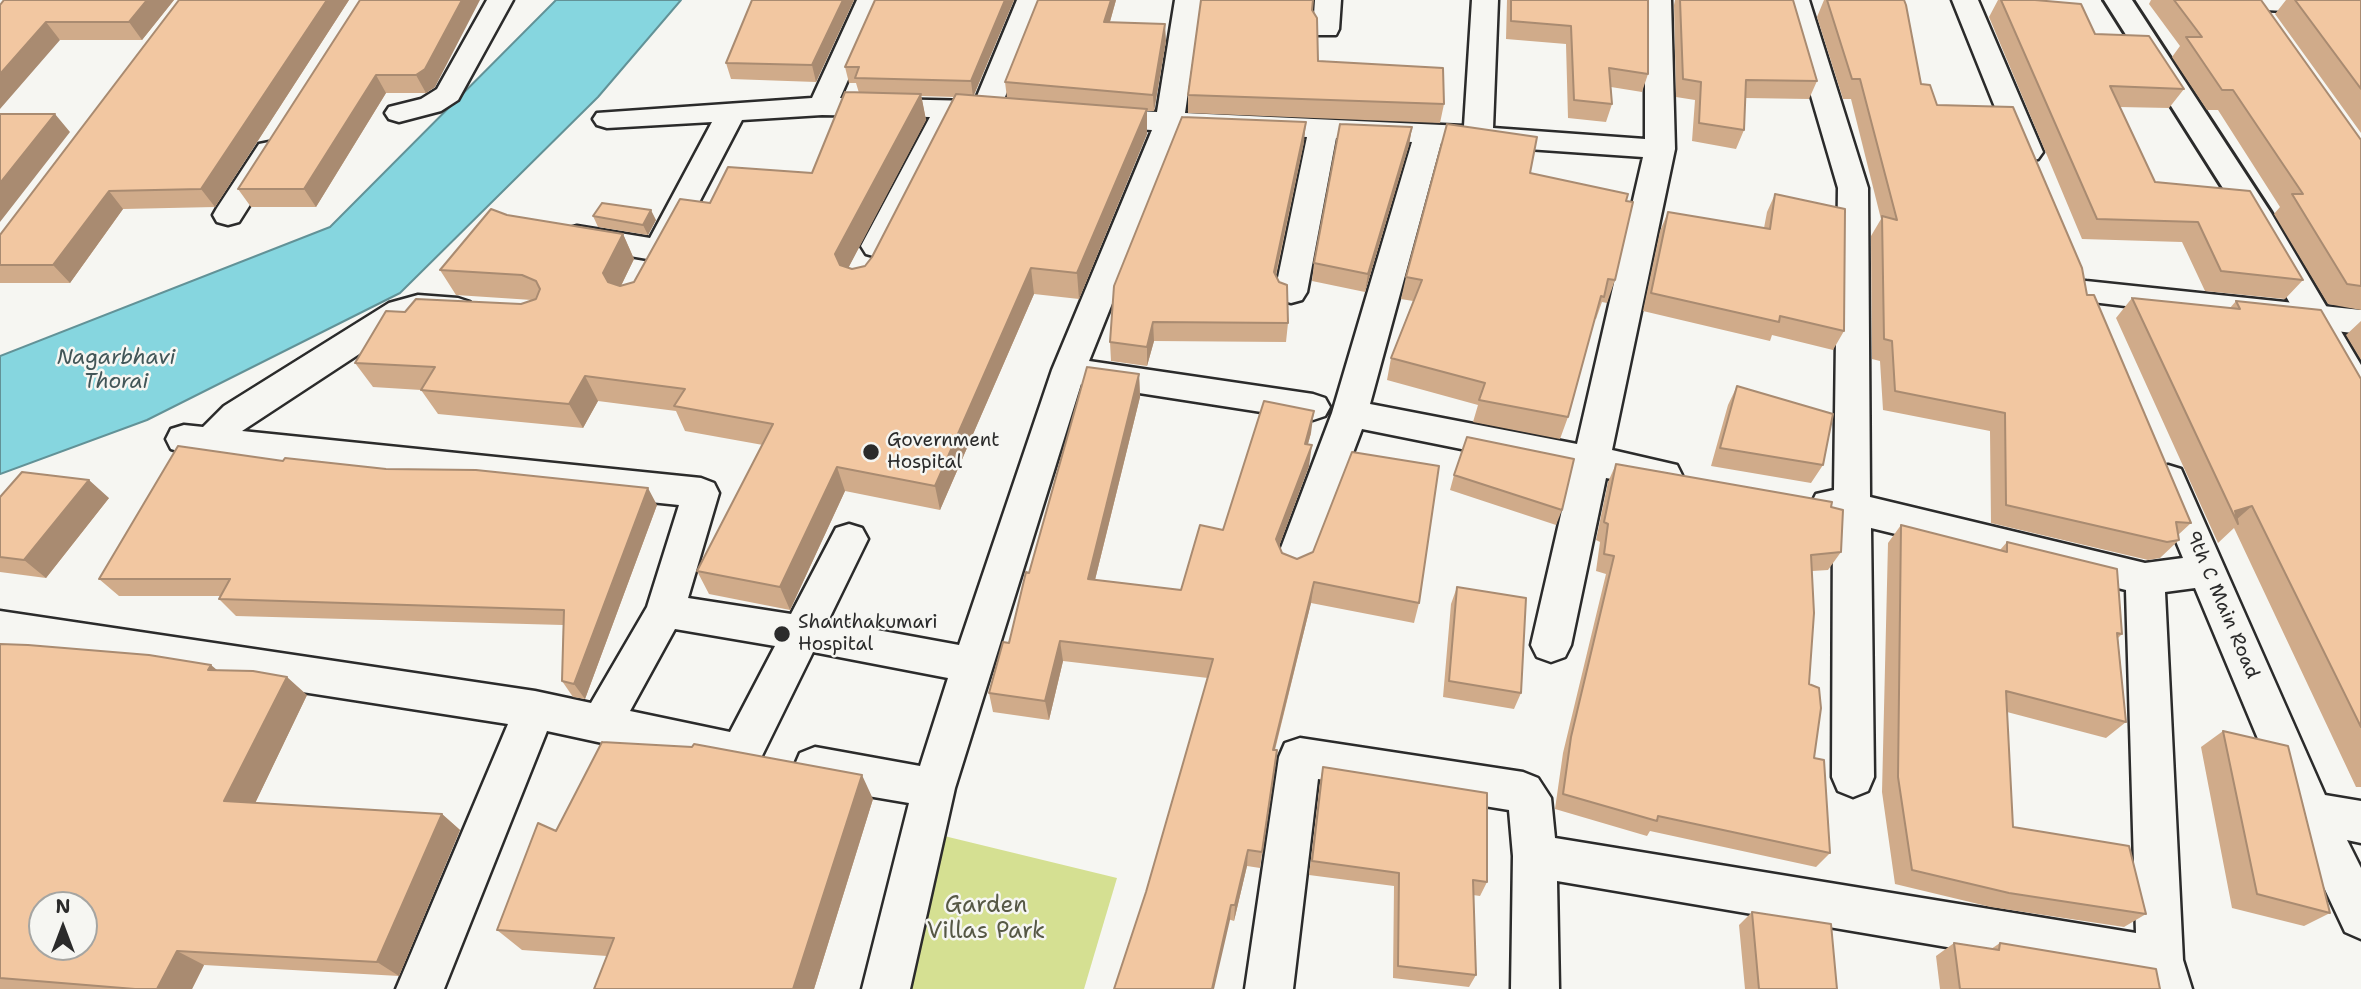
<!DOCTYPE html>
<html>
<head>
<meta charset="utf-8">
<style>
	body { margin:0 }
	#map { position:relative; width:2361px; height:989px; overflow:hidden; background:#f6f6f2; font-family:"Shantell Sans",sans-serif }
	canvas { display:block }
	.north { position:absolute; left:28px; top:891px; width:70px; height:70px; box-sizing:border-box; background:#f6f6f2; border:2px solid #a5a5a2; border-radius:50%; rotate:0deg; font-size:19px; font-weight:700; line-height:28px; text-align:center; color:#2b2b2b }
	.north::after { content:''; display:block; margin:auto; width:24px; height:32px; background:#2b2b2b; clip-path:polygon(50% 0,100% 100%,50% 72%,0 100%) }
</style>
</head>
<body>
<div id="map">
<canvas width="2361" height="989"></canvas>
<div class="north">N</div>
</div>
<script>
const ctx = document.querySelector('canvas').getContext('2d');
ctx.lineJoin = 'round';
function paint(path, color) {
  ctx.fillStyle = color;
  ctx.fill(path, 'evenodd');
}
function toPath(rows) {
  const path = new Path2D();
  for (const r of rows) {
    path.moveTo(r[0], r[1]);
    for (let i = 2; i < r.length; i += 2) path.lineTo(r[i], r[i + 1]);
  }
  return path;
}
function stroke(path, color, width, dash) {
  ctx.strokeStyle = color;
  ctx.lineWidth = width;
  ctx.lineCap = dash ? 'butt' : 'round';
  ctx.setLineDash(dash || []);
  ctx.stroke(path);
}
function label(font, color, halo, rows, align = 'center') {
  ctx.font = font + ' "Shantell Sans",sans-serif';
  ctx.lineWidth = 5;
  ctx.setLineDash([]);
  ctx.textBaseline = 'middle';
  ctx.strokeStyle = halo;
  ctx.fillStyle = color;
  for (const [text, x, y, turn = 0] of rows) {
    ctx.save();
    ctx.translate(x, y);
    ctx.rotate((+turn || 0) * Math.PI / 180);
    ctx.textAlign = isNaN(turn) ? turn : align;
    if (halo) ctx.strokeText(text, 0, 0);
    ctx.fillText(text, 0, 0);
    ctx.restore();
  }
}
paint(toPath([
	[936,834,1117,878,1084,989,892,989]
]), '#d5e092');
const water = toPath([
	[556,0,681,0,598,97,400,293,147,420,0,474,0,356,330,227,556,0]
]);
paint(water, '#86d6df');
stroke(water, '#629297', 2);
const minor = toPath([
	[487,0,513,0,458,100,441,111,399,122,389,119,385,113,389,107,421,99,437,89,487,0],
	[857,0,883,0,840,98,975,101,1017,0,1043,0,1003,102,1012,110,1008,116,998,119,958,118,888,254,877,257,866,254,861,246,930,117,822,115,742,120,670,258,659,261,566,245,561,237,566,229,577,226,650,238,712,122,607,128,597,125,593,119,597,113,812,98,857,0],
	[1175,0,1201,0,1185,113,1464,126,1472,0,1498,0,1493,128,1645,139,1645,0,1671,0,1675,149,1612,450,1677,465,1682,475,1677,485,1664,489,1606,478,1571,645,1565,657,1551,662,1537,657,1531,645,1571,471,1362,429,1308,572,1295,577,1282,572,1276,561,1332,413,1412,142,1336,138,1307,292,1302,300,1291,303,1280,300,1275,292,1307,137,1181,131,1089,361,1313,394,1325,398,1330,407,1325,416,1313,420,1081,384,955,788,910,989,862,989,909,803,815,787,800,781,794,767,800,753,815,747,920,766,948,678,813,652,756,768,741,773,547,731,444,989,396,989,508,724,0,645,0,611,535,691,591,703,647,607,679,505,184,453,171,449,166,439,171,429,184,425,203,427,224,406,389,303,418,295,458,298,470,302,474,310,470,318,458,322,411,320,242,431,701,478,714,483,719,493,688,598,791,614,836,528,849,524,862,528,868,539,828,621,959,645,1052,370,1152,130,1098,127,1088,124,1084,118,1088,112,1098,109,1157,112,1175,0],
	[1441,143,1643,157,1577,444,1370,404,1441,143],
	[675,629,775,646,730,732,630,711,675,629],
	[1315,0,1341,0,1339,29,1336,35,1316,35,1313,29,1315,0],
	[1783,0,1809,0,1868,188,1870,497,2145,563,2183,558,2150,479,2155,469,2168,465,2181,469,2325,795,2361,801,2361,843,2347,840,2361,868,2361,939,2345,932,2289,813,2195,588,2165,592,2183,960,2192,989,2144,989,2142,980,1557,881,1559,989,1511,989,1513,856,1509,810,1318,779,1293,989,1245,989,1279,757,1285,743,1300,738,1523,772,1538,778,1551,798,1555,838,2136,933,2126,590,1871,528,1874,777,1868,791,1853,797,1838,791,1832,777,1833,520,1816,514,1811,504,1816,494,1834,490,1838,188,1783,0],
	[1952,0,1978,0,2043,152,2038,159,2028,161,2018,159,2013,152,1952,0],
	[2214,0,2361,0,2361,15,2227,8,2218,6,2214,0],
	[269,142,279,144,284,151,239,222,228,225,217,222,213,215,217,208,259,144,269,142],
	[2086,281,2361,310,2361,334,2075,300,2070,292,2075,284,2086,281]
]);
const tertiary = toPath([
	[2104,0,2132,0,2271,213,2361,365,2361,411,2348,407,2245,223,2104,0]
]);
stroke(minor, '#2b2b2b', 5);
stroke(tertiary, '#2b2b2b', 6);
paint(minor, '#f6f6f2');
paint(tertiary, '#f6f6f2');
paint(toPath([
	[4,0,174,0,142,40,60,40],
	[179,0,349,0,215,207,123,209,70,283,0,283,0,235],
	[360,0,435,87,426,93,386,93,316,207,251,207,238,189],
	[854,0,816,82,731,79,726,63],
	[875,0,1014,0,974,95,1007,98,1005,82,1038,0,1116,0,1110,22,1166,41,1154,111,1147,111,1147,134,1079,299,1034,294,940,510,845,491,790,610,709,594,697,571,763,445,685,431,676,411,598,401,583,428,438,414,421,390,373,387,355,363,405,312,521,304,532,300,456,295,440,270,507,215,623,234,634,259,621,286,634,282,710,203,812,173,859,93,856,83,849,83,845,67],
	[921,96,955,97,872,257,865,266,852,269,848,268,926,120],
	[1507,0,1648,0,1648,74,1642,92,1611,87,1612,104,1606,122,1568,118,1566,44,1506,39],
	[1675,0,1793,0,1817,81,1809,99,1745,98,1744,130,1736,149,1692,141,1695,100,1676,97,1674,5],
	[1824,0,1904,0,1921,84,2087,295,2191,523,2178,535,2179,540,2160,558,2148,560,1991,523,1990,431,1883,410,1880,361,1872,359,1871,236,1881,219,1851,99,1843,99,1817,17],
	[1998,0,2035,0,2095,34,2184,89,2169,108,2120,107,2155,182,2303,280,2285,299,2205,291,2182,242,2082,239,1989,17],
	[2151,0,2261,0,2361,140,2361,310,2328,304,2274,214,2280,207,2218,110,2207,110,2172,57,2180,46,2149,4],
	[2286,0,2361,0,2361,133,2275,14],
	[1312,10,1318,61,1444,104,1440,123,1188,113,1188,95],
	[1412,127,1409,145,1365,292,1312,281,1314,263],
	[1304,142,1276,276,1288,323,1286,342,1154,341,1147,366,1111,361,1110,342],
	[1530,173,1626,201,1615,280,1607,303,1602,302,1596,319,1594,319,1568,417,1560,439,1473,422,1478,405,1387,380,1391,358,1413,301,1401,299,1406,277],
	[1775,194,1844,331,1833,350,1772,335,1770,341,1643,311,1660,231,1668,212,1764,228,1767,212],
	[593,216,656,220,648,235,598,227],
	[2132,298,2230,308,2236,301,2361,379,2361,787,2356,787,2234,528,2218,543,2116,318],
	[2361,321,2361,360,2346,335],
	[1139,374,1140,397,1095,580,1181,590,1223,530,1311,433,1308,444,1309,466,1279,546,1282,553,1419,603,1414,623,1311,603,1275,750,1277,750,1260,868,1247,866,1234,921,1146,892,1208,678,1063,661,1049,720,993,712,989,693,1009,643,1029,573],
	[1737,386,1823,465,1811,483,1711,466,1728,405],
	[283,461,657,505,585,699,573,697,562,681,563,625,236,616,219,599,221,596,119,596,99,579],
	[1616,464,1831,507,1841,552,1828,570,1812,571,1809,684,1814,758,1830,853,1816,867,1650,831,1647,836,1555,809,1563,753,1606,574,1596,571,1600,542,1596,540,1608,482],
	[1454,475,1562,510,1556,525,1450,490],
	[0,497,109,498,46,578,0,572],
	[1901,525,2000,550,2007,542,2122,634,2118,638,2126,722,2106,738,2007,712,2013,827,2146,914,2124,927,1991,907,1895,884,1882,792,1888,543],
	[1457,587,1521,693,1514,709,1443,697,1451,604],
	[0,644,218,671,307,695,255,803,442,814,460,830,399,976,204,965,192,989,0,989],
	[2223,731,2330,913,2304,926,2232,908,2201,747],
	[1323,767,1487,882,1480,896,1473,895,1476,975,1469,987,1393,978,1394,886,1309,875,1320,782],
	[873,799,814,989,594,989,607,956,522,950,497,930,556,831],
	[1752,912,1837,989,1745,989,1739,925],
	[1954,943,1991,949,2000,943,2160,989,1940,989,1936,956]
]), '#d0ab8a');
paint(toPath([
	[147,0,174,0,142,40,129,22],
	[327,0,349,0,215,207,201,189],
	[462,0,480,0,435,87,426,93,416,75],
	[843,0,854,0,816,82,812,65],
	[1005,0,1014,0,973,97,971,81],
	[1111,0,1116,0,1105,39,1104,22],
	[46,22,60,40,0,109,0,74],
	[1165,24,1166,41,1154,111,1153,95],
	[376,75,386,93,316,207,304,189],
	[921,94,926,120,842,280,835,254],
	[1147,109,1147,134,1079,299,1077,273],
	[55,114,70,132,0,222,0,183],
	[1306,122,1304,142,1272,291,1274,272],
	[1412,127,1409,145,1365,292,1368,274],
	[109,191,123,209,70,283,53,265],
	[651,210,656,220,648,235,643,225],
	[623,234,634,259,615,298,603,273],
	[1031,268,1034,294,940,510,935,486],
	[1153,322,1154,341,1147,366,1147,347],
	[1139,374,1140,397,1090,600,1088,579],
	[585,376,598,401,583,428,569,404],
	[1314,411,1311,433,1302,465,1305,444],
	[1312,445,1309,466,1274,560,1276,539],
	[837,467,845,491,790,610,780,587],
	[89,480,109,498,46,578,24,560],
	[648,488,657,505,585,699,574,684],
	[2252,506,2236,520,2235,511],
	[1314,582,1311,603,1270,768,1273,750],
	[1060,641,1063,661,1049,720,1045,701],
	[211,665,234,684,208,670],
	[287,677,307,695,248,818,224,801],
	[862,775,873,799,814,989,793,989],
	[442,814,460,830,399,976,377,962],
	[1248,850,1247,866,1234,921,1235,905],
	[1231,905,1230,920,1214,989,1212,989],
	[177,951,204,965,192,989,157,989]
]), '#a98b71');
const building = toPath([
	[4,0,147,0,129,22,46,22,0,74,0,5,4,0],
	[179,0,327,0,201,189,109,191,53,265,0,265,0,235,179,0],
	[360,0,462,0,425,69,416,75,376,75,304,189,238,189,360,0],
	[752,0,843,0,812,65,726,63,752,0],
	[875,0,1005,0,971,81,855,78,859,67,845,67,875,0],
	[1038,0,1111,0,1104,22,1165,24,1153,95,1005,82,1038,0],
	[1201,0,1313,0,1312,10,1317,18,1318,61,1443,68,1444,104,1188,95,1201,0],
	[1511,0,1648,0,1648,74,1609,68,1612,104,1574,100,1571,26,1511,21,1511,0],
	[1680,0,1793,0,1817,81,1746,80,1744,130,1699,123,1701,82,1683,79,1680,0],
	[1827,0,1904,0,1906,5,1921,84,1930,85,1937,105,2013,107,2082,268,2087,295,2094,295,2191,523,2176,522,2179,540,2167,542,2006,505,2005,413,1895,391,1892,341,1884,339,1882,216,1897,220,1860,79,1852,79,1827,0],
	[2001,0,2035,0,2081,4,2095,34,2149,36,2184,89,2110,86,2155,182,2250,191,2303,280,2221,271,2198,222,2097,219,2001,0],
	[2174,0,2261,0,2361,140,2361,286,2347,284,2292,194,2303,194,2233,90,2222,90,2186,37,2202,37,2174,0],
	[2295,0,2361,0,2361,89,2295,0],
	[845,92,921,94,835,254,840,265,852,269,865,266,872,257,956,94,1147,109,1077,273,1031,268,935,486,837,467,780,587,697,571,773,424,674,406,685,389,585,376,569,404,421,390,435,367,355,363,386,311,405,312,416,299,521,304,536,299,540,289,536,281,522,275,440,270,491,209,507,215,623,234,603,273,608,282,620,286,634,282,680,199,710,203,728,167,812,173,845,92],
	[0,114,55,114,0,183,0,114],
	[1182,117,1306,122,1274,272,1279,282,1287,285,1288,323,1153,322,1147,347,1110,342,1114,286,1182,117],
	[1340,124,1412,127,1368,274,1314,263,1340,124],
	[1447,124,1537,137,1530,173,1628,194,1626,201,1633,202,1615,280,1608,279,1604,297,1601,296,1568,417,1479,400,1485,383,1391,358,1422,280,1406,277,1447,124],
	[1775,194,1845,209,1844,331,1780,316,1779,322,1651,293,1668,212,1770,229,1775,194],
	[602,203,651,210,643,225,593,216,602,203],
	[2132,298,2240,309,2236,301,2321,310,2361,379,2361,727,2252,506,2235,511,2238,524,2132,298],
	[1087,367,1139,374,1088,579,1181,590,1200,525,1223,530,1264,401,1314,411,1305,444,1312,445,1276,539,1282,553,1297,559,1313,552,1352,452,1439,466,1419,603,1314,582,1273,750,1277,750,1262,852,1248,850,1235,905,1231,905,1212,989,1114,989,1146,892,1213,659,1060,641,1045,701,989,693,1003,642,1009,643,1026,572,1029,573,1087,367],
	[1737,386,1833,414,1823,465,1720,448,1737,386],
	[1467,437,1574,459,1562,510,1454,475,1467,437],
	[178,446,283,461,285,458,386,469,476,470,648,488,574,684,562,681,564,610,219,599,230,579,99,579,178,446],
	[1616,464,1832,502,1831,507,1843,510,1841,552,1811,555,1814,613,1809,684,1819,688,1821,708,1814,758,1824,760,1830,853,1658,816,1657,821,1563,794,1571,737,1614,556,1604,554,1608,524,1604,522,1616,464],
	[22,472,89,480,24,560,0,557,0,497,22,472],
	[1901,525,2007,552,2007,542,2117,569,2122,634,2117,633,2126,722,2006,691,2013,827,2129,846,2146,914,2009,893,1912,870,1898,777,1901,525],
	[1457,587,1526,598,1521,693,1449,681,1457,587],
	[0,644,28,645,149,655,211,665,208,670,253,671,287,677,224,801,442,814,377,962,177,951,157,989,135,989,0,978,0,644],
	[42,905,84,905,84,947,42,947,42,905],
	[2223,731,2288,746,2330,913,2257,894,2223,731],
	[602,742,692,747,694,744,862,775,793,989,594,989,614,938,497,930,538,823,556,831,602,742],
	[1323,767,1487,793,1487,882,1473,880,1476,975,1398,966,1399,873,1312,861,1323,767],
	[1752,912,1831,924,1837,989,1759,989,1752,912],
	[1954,943,1999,950,2000,943,2156,969,2160,989,1960,989,1954,943]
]);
paint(building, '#f2c7a1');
stroke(building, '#a98b71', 2);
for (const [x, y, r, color] of [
	[871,452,9,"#2b2b2b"],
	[782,634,9,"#2b2b2b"]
]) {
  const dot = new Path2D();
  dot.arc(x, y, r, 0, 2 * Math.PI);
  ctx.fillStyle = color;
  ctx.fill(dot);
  stroke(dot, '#f6f6f2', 2.5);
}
label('19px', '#2b2b2b', '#f6f6f2', [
	["Government",887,441],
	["Hospital",887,463],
	["Shanthakumari",798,623],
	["Hospital",798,645]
], 'left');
label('19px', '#2b2b2b', '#f6f6f2', [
	["9th C Main Road",2222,605,67]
]);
label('italic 21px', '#425658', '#f6f6f2', [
	["Nagarbhavi",116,359],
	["Thorai",116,383]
]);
label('23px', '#565845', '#f6f6f2', [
	["Garden",986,906],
	["Villas Park",986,932]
]);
</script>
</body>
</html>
